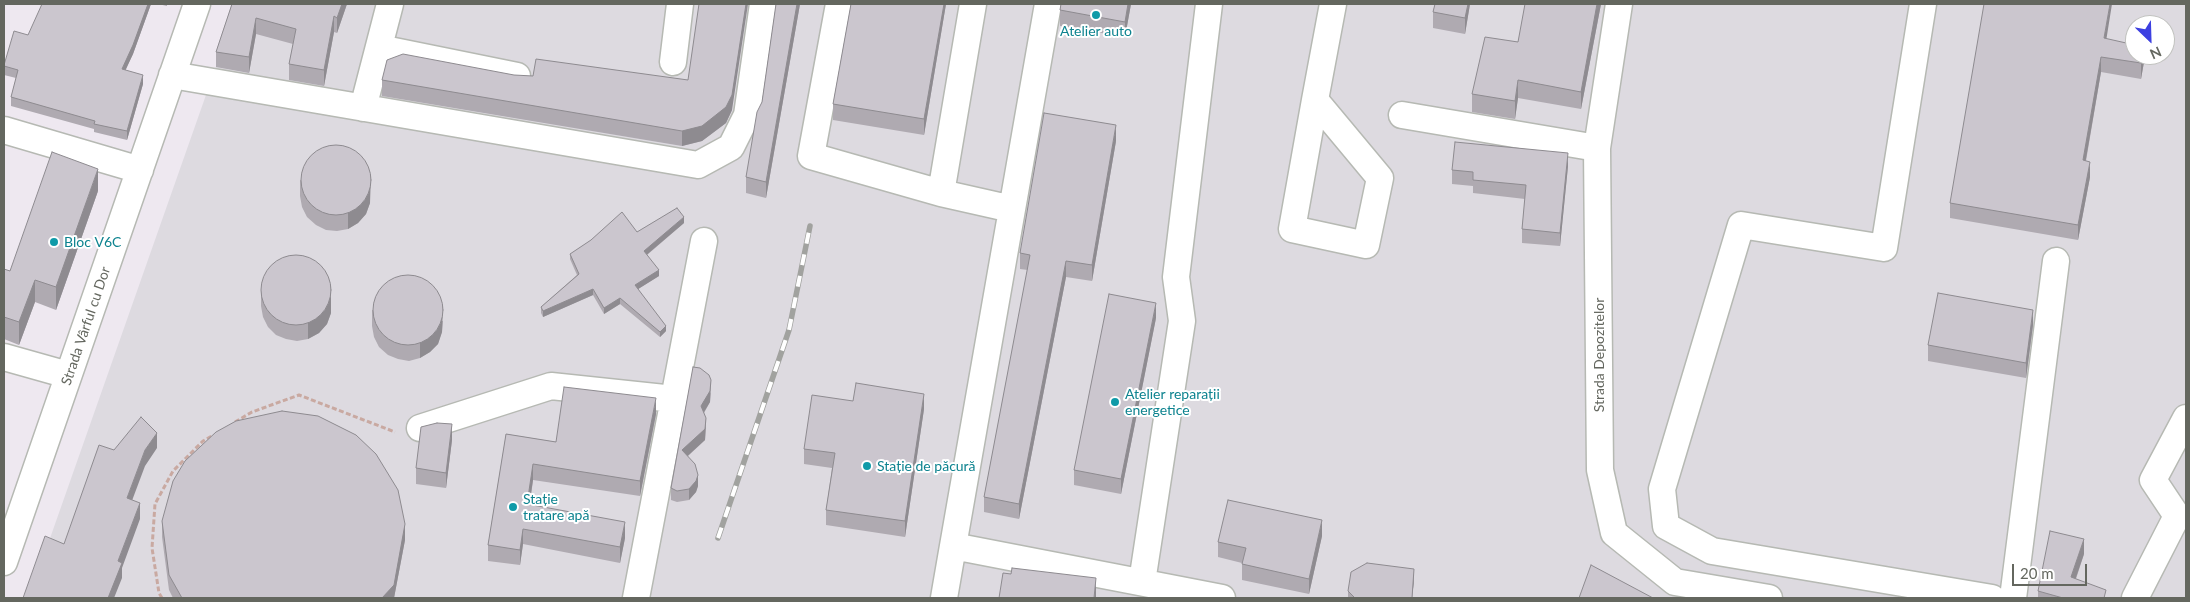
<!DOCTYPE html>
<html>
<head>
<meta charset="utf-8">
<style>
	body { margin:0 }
	#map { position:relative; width:2190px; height:602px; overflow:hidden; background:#eee8f0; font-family:Lato,sans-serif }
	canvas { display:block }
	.frame { position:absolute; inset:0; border:5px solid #64675f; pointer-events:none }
	.north { position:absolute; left:2125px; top:15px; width:50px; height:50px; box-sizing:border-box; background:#fff; border:1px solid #c1c2bf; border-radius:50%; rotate:156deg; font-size:14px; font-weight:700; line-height:20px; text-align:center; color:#64675f }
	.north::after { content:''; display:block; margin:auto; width:18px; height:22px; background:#3d40e1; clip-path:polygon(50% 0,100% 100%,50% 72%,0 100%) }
	.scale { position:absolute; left:2012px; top:564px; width:75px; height:22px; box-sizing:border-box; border:2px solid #64675f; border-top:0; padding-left:6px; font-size:15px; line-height:18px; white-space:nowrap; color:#64675f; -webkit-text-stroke:4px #fff; paint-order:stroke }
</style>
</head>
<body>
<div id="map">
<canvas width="2190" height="602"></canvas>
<div class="frame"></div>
<div class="north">N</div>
<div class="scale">20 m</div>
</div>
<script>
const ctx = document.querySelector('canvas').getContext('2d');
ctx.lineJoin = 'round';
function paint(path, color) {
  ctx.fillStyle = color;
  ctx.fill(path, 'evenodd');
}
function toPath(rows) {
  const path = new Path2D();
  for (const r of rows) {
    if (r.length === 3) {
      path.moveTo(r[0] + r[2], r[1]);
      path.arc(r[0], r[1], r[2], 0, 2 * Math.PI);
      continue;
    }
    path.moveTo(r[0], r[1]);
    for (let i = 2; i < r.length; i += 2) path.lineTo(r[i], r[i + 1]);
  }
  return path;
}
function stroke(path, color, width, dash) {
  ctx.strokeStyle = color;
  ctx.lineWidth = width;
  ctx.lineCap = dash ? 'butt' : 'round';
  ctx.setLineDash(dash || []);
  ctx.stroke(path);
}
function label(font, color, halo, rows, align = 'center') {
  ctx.font = font + ' Lato,sans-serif';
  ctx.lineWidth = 4;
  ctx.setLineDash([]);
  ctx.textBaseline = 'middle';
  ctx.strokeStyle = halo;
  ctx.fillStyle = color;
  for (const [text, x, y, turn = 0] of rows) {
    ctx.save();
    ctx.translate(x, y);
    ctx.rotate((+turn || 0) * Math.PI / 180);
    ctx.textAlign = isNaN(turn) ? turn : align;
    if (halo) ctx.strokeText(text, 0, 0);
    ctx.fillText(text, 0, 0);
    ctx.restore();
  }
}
paint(toPath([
	[238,4,2186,4,2186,598,29,598],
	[2135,25,2165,25,2165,55,2135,55]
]), '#dddae0');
const minor = toPath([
	[839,4,811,156,941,193,973,4],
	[1619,4,1597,148,1600,470,1614,533,1675,582,1769,598],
	[1923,4,1884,248,1741,225,1662,489,1666,526,1712,551,1992,598],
	[379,48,517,76],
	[673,62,680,4],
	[172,75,698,165,731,147,747,115,763,4],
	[1315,100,1380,178,1366,245,1292,229,1315,100,1333,4],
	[363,108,390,4],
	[1402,115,1597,148],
	[4,130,140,170],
	[941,193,1012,209],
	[4,357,68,375],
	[420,428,551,386,674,399],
	[953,546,1048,4],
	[4,562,197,4],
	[1142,582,1182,321,1176,277,1209,4],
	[636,598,704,241],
	[944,598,953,546,1222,598],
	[2013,598,2056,261],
	[2135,598,2177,516,2153,480,2186,418]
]);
stroke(minor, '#b6b9b3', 29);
stroke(toPath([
	[235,422,252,412,299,395,395,432],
	[162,598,159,593,152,548,155,504,173,471,203,441,212,436]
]), '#c9a9a1', 3, [5, 2.5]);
stroke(minor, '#fff', 26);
const rail = toPath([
	[718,538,789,330,810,226]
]);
stroke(rail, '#a1a29f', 5.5);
stroke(rail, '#fff', 4, [11]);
paint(toPath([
	[55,4,151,4,133,54,125,70,143,84,127,140,94,132,94,129,11,106,11,97,16,78,4,75,4,65,28,35],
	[158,4,167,4,167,6],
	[232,4,347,4,337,33,334,32,324,86,289,80,289,64,293,44,256,34,249,73,216,67,216,52],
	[776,4,800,4,766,198,746,193,746,177,762,102],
	[851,4,946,4,924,135,833,120,833,104],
	[1131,4,1125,37,1060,26,1060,10],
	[1435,4,1470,4,1465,34,1433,28,1433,12],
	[1601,4,1581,109,1518,98,1515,119,1472,112,1472,94,1518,42],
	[2106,39,2144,55,2144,62,2141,79,2101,72,2086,161,2090,177,2078,240,1950,218,1950,203],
	[514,75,732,110,726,123,702,141,682,146,382,96,382,80],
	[1116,141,1092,281,1066,277,1019,519,984,512,984,497,1028,270,1020,269,1020,253],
	[1568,166,1560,246,1522,243,1522,229,1525,199,1473,193,1473,186,1452,184,1452,170],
	[300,180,370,203,366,214,358,223,348,229,337,231,326,230,316,225,307,217,302,207,300,196],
	[98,191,56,310,35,302,19,345,4,339,4,269,10,271],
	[684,223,647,255,659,276,638,289,666,331,660,337,620,304,604,314,593,295,543,317,541,313,541,307,577,275,570,259,570,254,637,232],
	[261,291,331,313,327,324,319,333,308,339,297,341,286,339,276,335,268,327,263,317,261,306],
	[372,310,443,321,442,332,438,344,430,352,420,358,409,361,398,359,388,355,379,347,374,337,372,326],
	[1156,318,1121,494,1074,485,1074,470],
	[2033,325,2026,378,1928,361,1928,345],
	[711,391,710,402,704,413,706,429,705,440,688,456,698,486,696,492,689,500,677,502,671,500,671,488],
	[853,401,924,409,905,537,826,525,826,510,832,468,804,464,804,449],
	[656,414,640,496,533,480,530,504,625,538,620,563,523,544,520,565,488,561,488,545,506,434,556,442],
	[452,440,446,488,416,484,416,468],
	[162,521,405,540,394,598,173,598,169,590,162,537],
	[1322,536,1309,594,1242,580,1242,563,1218,557,1218,542],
	[2084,554,2076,579,2106,598,2038,598,2038,591],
	[1414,580,1412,598,1348,598,1348,591]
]), '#afaab1');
paint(toPath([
	[148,4,151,4,133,54,122,78,122,69],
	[342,4,347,4,337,33,337,18],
	[746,4,748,4,732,110,726,123,702,141,682,146,682,131],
	[797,4,800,4,766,198,766,182],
	[944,4,946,4,924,135,924,119],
	[1128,4,1131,4,1125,37,1125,22],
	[1468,4,1470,4,1465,34,1465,18],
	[1597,4,1601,4,1581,109,1581,92],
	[2110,4,2112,4,2104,54,2104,38],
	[334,16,334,32,324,86,324,70],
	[256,18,256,34,249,73,249,57],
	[2142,55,2144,55,2144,62,2141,79,2141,63],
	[2101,57,2101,72,2083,176,2083,160],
	[143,75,143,84,127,140,127,131],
	[1518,80,1518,98,1515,119,1515,101],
	[1116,125,1116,141,1092,281,1092,265],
	[1568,153,1568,166,1560,246,1560,233],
	[2090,162,2090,177,2078,240,2078,225],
	[98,169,98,191,56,310,56,287],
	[371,175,370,203,366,214,358,223,348,229,348,213],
	[684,217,684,223,644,257,644,251],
	[1066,261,1066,277,1019,519,1019,504],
	[659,270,659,276,635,291,635,285],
	[35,280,35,302,19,345,19,322],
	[331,285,331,313,327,324,319,333,308,339,308,323],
	[593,289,593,295,543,317,543,311],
	[620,298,620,304,604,314,604,308],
	[1156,303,1156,318,1121,494,1121,479],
	[443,305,442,332,438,344,430,352,420,358,420,343],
	[2033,310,2033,325,2026,378,2026,363],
	[666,326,666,331,660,337,660,332],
	[711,380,710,402,701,417,701,406],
	[924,394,924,409,905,537,905,521],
	[656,398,656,414,640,496,640,481],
	[706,418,705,440,682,461,682,450],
	[452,424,452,440,446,488,446,473],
	[157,433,157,448,145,466,127,514,127,498,145,450],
	[533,464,533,480,527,519,527,504],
	[698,475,698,486,696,492,689,500,689,489],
	[140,503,140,519,122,568,122,578,114,598,108,598,118,561],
	[1322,520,1322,536,1309,594,1309,579],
	[625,522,625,538,620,563,620,547],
	[405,524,405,540,394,598,382,598],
	[523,529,523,544,520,565,520,550],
	[2084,539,2084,554,2071,592,2071,577],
	[1414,569,1414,580,1412,598],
	[1096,578,1096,598,1094,598]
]), '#8e8b90');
const building = toPath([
	[42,4,148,4,133,45,122,69,143,75,127,131,94,124,95,121,11,97,18,70,4,66,4,65,14,31,28,35,42,4],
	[232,4,342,4,337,18,334,16,324,70,289,64,296,29,256,18,249,57,216,52,232,4],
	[699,4,746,4,732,95,726,107,702,126,682,131,382,80,387,60,403,54,514,75,533,76,536,59,688,80,699,4],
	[776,4,797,4,766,182,746,177,757,112,762,102,776,4],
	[851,4,944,4,924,119,833,104,851,4],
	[1061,4,1128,4,1125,22,1060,10,1061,4],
	[1435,4,1468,4,1465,18,1433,12,1435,4],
	[1525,4,1597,4,1581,92,1518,80,1515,101,1472,94,1485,37,1518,42,1525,4],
	[1984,4,2110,4,2104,38,2135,45,2135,55,2142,55,2141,63,2101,57,2083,160,2090,162,2078,225,1950,203,1984,4],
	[1044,113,1116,125,1092,265,1066,261,1019,504,984,497,1030,255,1020,253,1044,113],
	[1455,142,1568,153,1560,233,1522,229,1526,185,1473,180,1473,172,1452,170,1455,142],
	[336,180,35],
	[52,152,98,169,56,287,35,280,19,322,4,317,4,269,10,271,52,152],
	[677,208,684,217,644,251,659,270,635,285,666,326,660,332,620,298,604,308,593,289,543,311,541,307,579,274,570,254,591,240,622,212,637,232,677,208],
	[296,290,35],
	[408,310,35],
	[1938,293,2033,310,2026,363,1928,345,1938,293],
	[1109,294,1156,303,1121,479,1074,470,1109,294],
	[693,367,700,368,709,375,711,380,710,391,701,406,706,418,705,429,682,450,695,464,698,475,696,481,689,489,677,491,671,488,693,367],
	[856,383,924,394,905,521,826,510,835,453,804,449,812,395,853,401,856,383],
	[564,387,656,398,640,481,533,464,527,504,625,522,620,547,523,529,520,550,488,545,506,434,556,442,564,387],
	[282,411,318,416,356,435,376,454,398,490,405,524,394,585,382,598,182,598,169,575,162,521,173,481,185,461,216,432,236,421,282,411],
	[141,417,157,433,145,450,127,498,140,503,118,561,122,563,108,598,23,598,45,536,64,544,99,445,114,450,141,417],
	[437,423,452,424,446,473,416,468,421,427,437,423],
	[1228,500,1322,520,1309,579,1242,564,1246,548,1218,542,1228,500],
	[2050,531,2084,539,2071,577,2106,590,2104,598,2063,598,2038,591,2050,531],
	[1367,563,1414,569,1412,598,1355,598,1348,591,1351,572,1367,563],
	[1591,565,1653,598,1579,598,1591,565],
	[1012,568,1096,578,1094,598,999,598,1003,573,1011,574,1012,568]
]);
paint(building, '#cbc6ce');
stroke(building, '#8e8b90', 1);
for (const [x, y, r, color] of [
	[1096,15,5,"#0f9aa8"],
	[54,242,5,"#0f9aa8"],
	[1115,402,5,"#0f9aa8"],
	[867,466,5,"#0f9aa8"],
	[513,507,5,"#0f9aa8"]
]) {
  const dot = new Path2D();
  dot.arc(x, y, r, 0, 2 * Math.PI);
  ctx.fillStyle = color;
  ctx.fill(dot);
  stroke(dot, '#fff', 2);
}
label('14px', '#0d838f', '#fff', [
	["Atelier auto",1096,31,"center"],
	["Bloc V6C",64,242],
	["Atelier reparații",1125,394],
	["energetice",1125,410],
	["Stație de păcură",877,466],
	["Stație",523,499],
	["tratare apă",523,515]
], 'left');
label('14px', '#64675f', '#fff', [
	["Strada Vârful cu Dor",86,326,-71],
	["Strada Depozitelor",1599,355,-90]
]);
</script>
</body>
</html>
